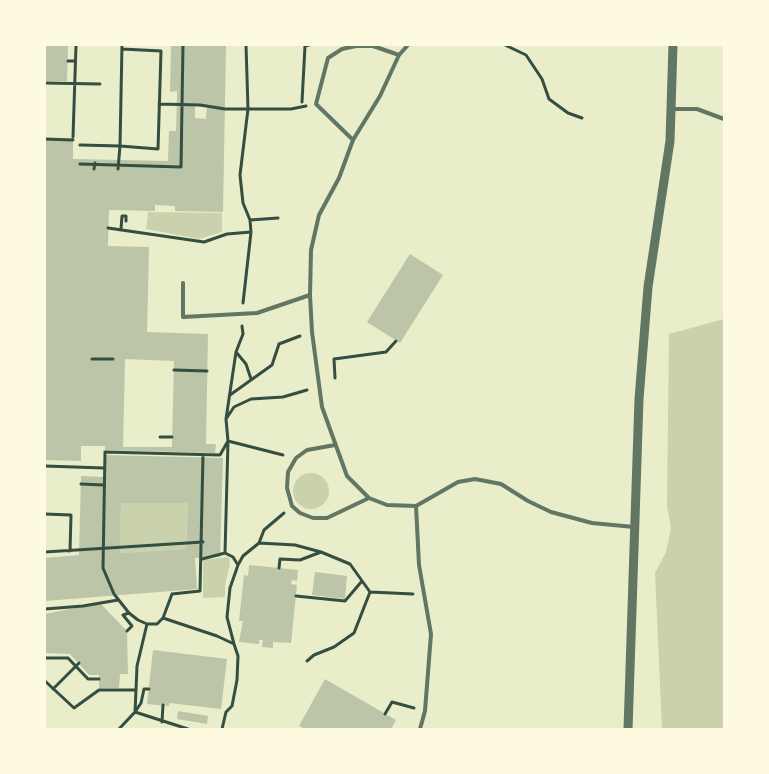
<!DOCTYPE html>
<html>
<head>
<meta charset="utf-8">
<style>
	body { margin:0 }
	#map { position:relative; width:769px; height:774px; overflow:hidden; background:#e9edc9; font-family:Montserrat,sans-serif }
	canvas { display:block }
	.frame { position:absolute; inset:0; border:46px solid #fefae0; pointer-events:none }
</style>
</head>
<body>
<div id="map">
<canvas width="769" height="774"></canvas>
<div class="frame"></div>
</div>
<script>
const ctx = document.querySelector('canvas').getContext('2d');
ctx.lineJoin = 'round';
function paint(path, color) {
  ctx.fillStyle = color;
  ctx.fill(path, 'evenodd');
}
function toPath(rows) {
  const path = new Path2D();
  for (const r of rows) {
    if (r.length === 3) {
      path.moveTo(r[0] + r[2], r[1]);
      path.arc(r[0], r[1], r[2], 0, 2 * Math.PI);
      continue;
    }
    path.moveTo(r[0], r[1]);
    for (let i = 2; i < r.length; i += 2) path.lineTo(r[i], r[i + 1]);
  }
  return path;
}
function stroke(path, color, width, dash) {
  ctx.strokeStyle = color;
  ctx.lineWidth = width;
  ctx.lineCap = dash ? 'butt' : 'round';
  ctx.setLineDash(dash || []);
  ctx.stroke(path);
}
paint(toPath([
	[148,212,222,213,222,232,199,239,146,229],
	[724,319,724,729,662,729,655,573,666,552,671,528,667,506,669,334],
	[311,491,18],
	[121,503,188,503,186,549,120,553],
	[229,557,230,563,225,586,225,597,203,598,203,560]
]), '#cad2ad');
paint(toPath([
	[45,45,68,45,67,81,45,81],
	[171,45,226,45,223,212,175,211,175,206,155,205,155,211,109,210,108,246,149,247,147,332,208,334,206,444,216,444,215,453,105,450,105,446,81,446,81,461,45,460,45,139,73,140,73,159,168,161,169,131,176,131,177,97,177,91,170,92],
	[195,106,207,107,206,119,195,118],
	[125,359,174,361,172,447,123,447],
	[410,254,443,275,400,343,367,322],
	[105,455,223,458,220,557,195,558,197,589,45,601,45,558,79,555,81,476,104,477],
	[121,503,188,503,186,549,120,553],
	[249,565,298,570,297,581,292,580,291,584,297,585,291,643,273,642,273,648,262,647,263,640,259,640,259,644,239,642,243,621,239,621,244,575,248,576],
	[315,572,347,576,345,599,312,595],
	[100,603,127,631,128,674,120,674,119,688,99,688,99,675,89,675,70,654,45,653,45,614],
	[153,650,227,659,221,709,169,703,169,706,147,704],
	[325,679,396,720,391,729,305,729,299,726],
	[178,711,208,716,207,724,177,719]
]), '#bcc5a7');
stroke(toPath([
	[505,45,526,55,542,79,549,99,568,113,582,118],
	[68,61,75,61],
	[45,83,100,84],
	[302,102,305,46,309,45],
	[159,104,200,105,225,109,291,109,306,106],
	[73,137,76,45],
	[45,139,73,140],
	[80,145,120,146,122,45],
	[80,164,181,167,183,45],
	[94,169,95,163],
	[118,169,120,146,158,149,161,51,122,49],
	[250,220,278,218],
	[108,228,204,242,227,234,251,232],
	[121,229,122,216,126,216,126,221],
	[243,303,251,232,250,220,243,203,240,175,248,109,246,45],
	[236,352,246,364,251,379],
	[92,359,113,359],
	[174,370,207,371],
	[335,378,334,359,386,352,396,341],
	[230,395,272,365,279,344,300,336],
	[226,419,236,352,243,334,242,326],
	[160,437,172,437],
	[45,466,104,468],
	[81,484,103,485],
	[45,514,71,515,70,551],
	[259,543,295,545,321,552,350,564,370,592,413,594],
	[45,552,203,542],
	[225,553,228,441,226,419,234,407,251,399,283,397,307,390],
	[202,559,225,553,233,557,238,565,230,588,227,617,234,644],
	[238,565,243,556,259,543,264,530,284,513],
	[279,568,280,559,300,560,321,552],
	[296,596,345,601,362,581],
	[45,609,83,606,118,600],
	[163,618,172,594,200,591,203,455],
	[127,631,132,626,123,615,129,613],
	[45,658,68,658,88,679,99,679],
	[307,661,314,655,334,647,354,633,370,592],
	[45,681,74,708,99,690,136,690,137,666,147,624],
	[53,689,79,663],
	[149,689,144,689,141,703,135,712,188,729],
	[385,714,392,702,414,708],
	[162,722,163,705],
	[119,729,135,712,136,690],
	[222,729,226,712,232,706,237,680,238,656,234,644,217,636,163,618,157,624,147,624,138,620,129,613,114,594,103,568,105,452,220,455,228,441,283,455]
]), '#344e41', 3);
stroke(toPath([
	[408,45,399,55,380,96,353,140,339,178,319,215,311,250,310,295,312,332,322,407,347,476,369,498,387,505,416,506,458,482,475,479,501,484,528,501,551,512,592,523,634,527],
	[672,109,697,109,724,119],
	[353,140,316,104,328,58,342,49,356,46,373,46,399,55],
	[183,283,183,317,257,313,310,295],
	[335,445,307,450,296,458,288,472,287,488,292,506,300,513,313,518,327,518,369,498],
	[416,506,419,565,431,634,425,711,420,729]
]), '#617663', 4);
stroke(toPath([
	[628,729,639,399,648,287,670,141,673,45]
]), '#617663', 9);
</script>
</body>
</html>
